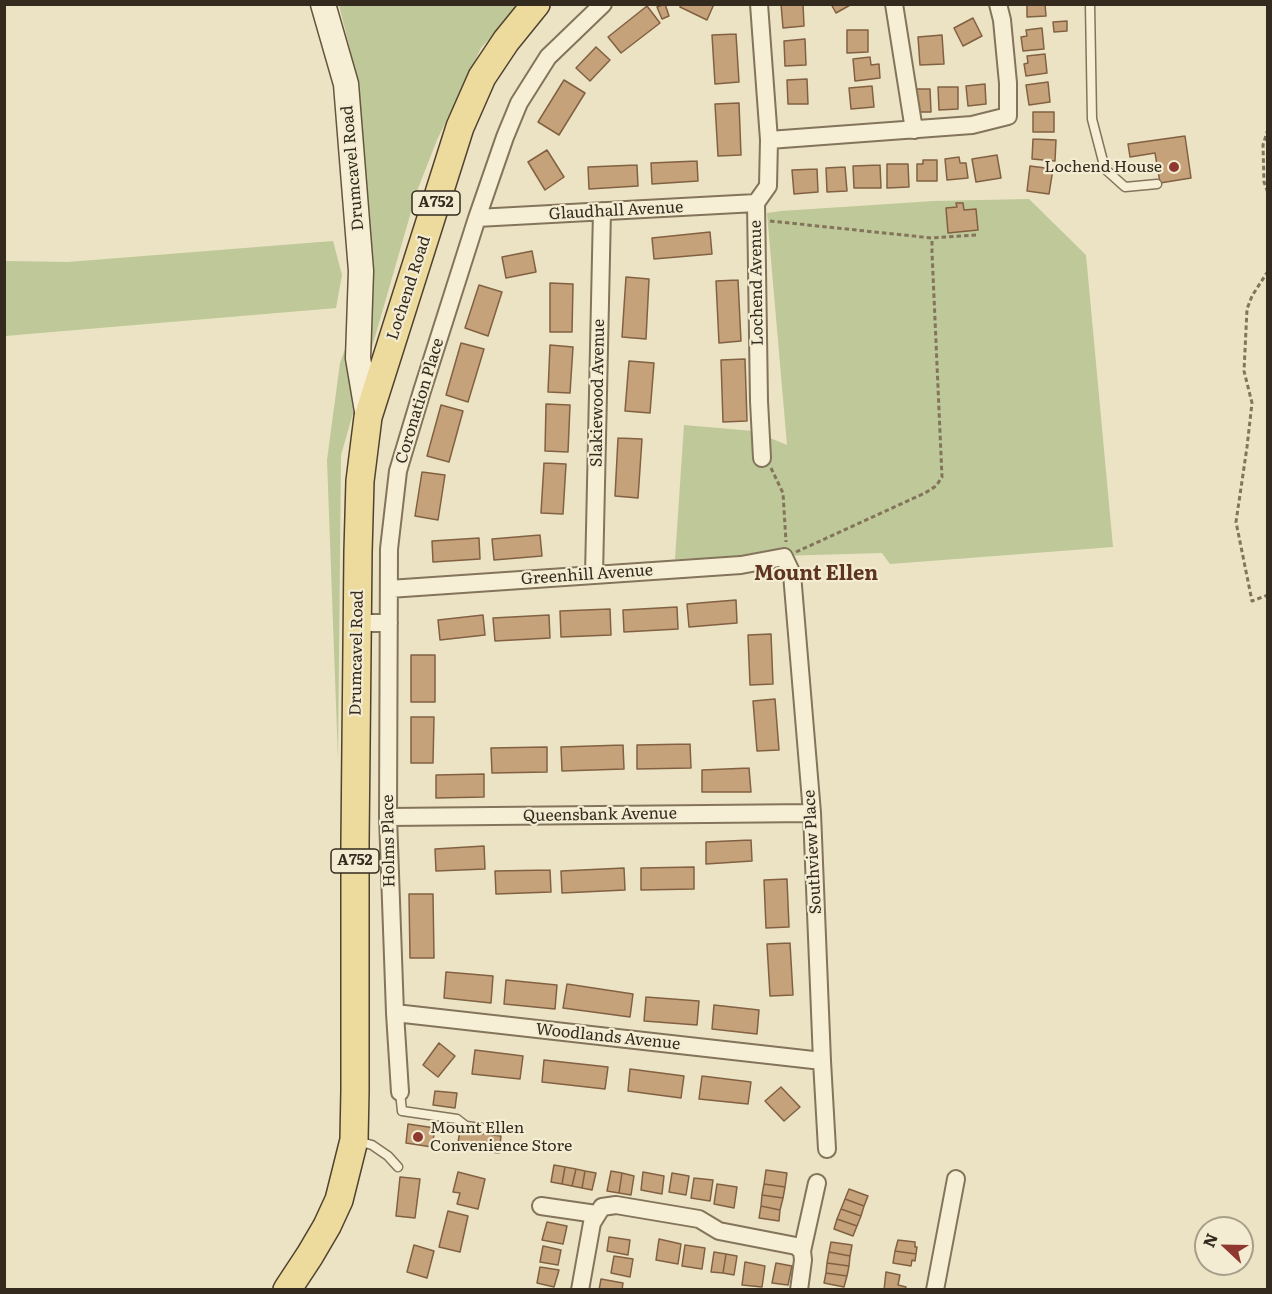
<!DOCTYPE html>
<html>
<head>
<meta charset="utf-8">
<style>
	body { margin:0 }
	#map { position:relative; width:1272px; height:1294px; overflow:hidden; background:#ebe3c3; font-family:Literata,serif }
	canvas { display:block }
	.frame { position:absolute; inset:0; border:6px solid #342b1e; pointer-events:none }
	.north { position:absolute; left:1194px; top:1216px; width:60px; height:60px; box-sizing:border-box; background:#f3ecd2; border:2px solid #a79f8a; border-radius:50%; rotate:292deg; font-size:16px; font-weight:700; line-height:24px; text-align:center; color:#342b1e }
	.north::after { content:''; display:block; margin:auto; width:21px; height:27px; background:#8e382f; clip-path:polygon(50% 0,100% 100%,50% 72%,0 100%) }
</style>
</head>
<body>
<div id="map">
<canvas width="1272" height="1294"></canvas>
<div class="frame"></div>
<div class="north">N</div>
</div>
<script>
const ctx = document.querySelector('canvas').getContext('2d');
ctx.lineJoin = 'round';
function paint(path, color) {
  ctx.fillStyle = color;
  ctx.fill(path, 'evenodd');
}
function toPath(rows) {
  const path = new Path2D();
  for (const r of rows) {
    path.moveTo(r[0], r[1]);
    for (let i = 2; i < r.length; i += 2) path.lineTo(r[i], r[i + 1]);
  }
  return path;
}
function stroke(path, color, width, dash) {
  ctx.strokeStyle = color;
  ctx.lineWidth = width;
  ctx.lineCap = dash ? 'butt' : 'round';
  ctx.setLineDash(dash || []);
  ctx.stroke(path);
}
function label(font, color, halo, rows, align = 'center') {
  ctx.font = font + ' Literata,serif';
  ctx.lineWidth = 4.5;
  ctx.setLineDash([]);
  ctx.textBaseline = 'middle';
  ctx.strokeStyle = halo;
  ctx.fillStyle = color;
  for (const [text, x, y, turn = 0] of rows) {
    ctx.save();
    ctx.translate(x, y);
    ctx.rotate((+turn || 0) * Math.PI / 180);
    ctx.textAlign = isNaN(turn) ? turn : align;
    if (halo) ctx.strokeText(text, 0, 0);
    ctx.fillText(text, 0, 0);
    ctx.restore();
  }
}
paint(toPath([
	[339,5,520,5,481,48,437,140,417,191,341,455,338,759,327,460,340,363,374,269,371,267,356,73],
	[1029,199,1086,255,1113,547,890,564,882,553,675,559,684,425,753,431,787,445,767,213,781,211,934,201],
	[333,241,342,275,336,308,5,336,5,261,68,262]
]), '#bec898');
const building = toPath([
	[665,4,669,16,662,19,657,7,665,4],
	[681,4,714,4,707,20,680,7,681,4],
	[781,4,803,4,804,26,783,28,781,4],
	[831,4,852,4,836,13,831,4],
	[1027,4,1045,4,1046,16,1027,17,1027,4],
	[647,6,660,23,621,53,608,37,647,6],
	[973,18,982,36,963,46,954,28,973,18],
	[1067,21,1067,31,1054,32,1053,22,1067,21],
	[1042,28,1044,49,1023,51,1021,37,1027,36,1026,30,1042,28],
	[847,30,868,30,868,52,847,53,847,30],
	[736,34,739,82,715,84,712,35,736,34],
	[942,35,944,64,920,65,918,37,942,35],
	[805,39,806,65,785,66,784,41,805,39],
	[596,47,610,60,590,81,576,68,596,47],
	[1045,54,1047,73,1026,76,1024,64,1028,63,1027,56,1045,54],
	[870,57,871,65,879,64,880,78,855,81,853,59,870,57],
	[807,79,808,104,788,104,787,80,807,79],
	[564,80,585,93,559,135,538,122,564,80],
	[1048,82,1050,102,1029,105,1026,85,1048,82],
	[985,84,986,104,968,106,966,86,985,84],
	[872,86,874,107,851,109,849,88,872,86],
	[938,87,958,87,958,109,939,110,938,87],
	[913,89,930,89,931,112,913,112,913,89],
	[739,103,741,155,718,156,715,104,739,103],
	[1033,112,1054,112,1054,132,1033,132,1033,112],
	[1185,136,1191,178,1160,183,1155,153,1130,157,1128,144,1185,136],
	[1033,139,1056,140,1055,161,1032,159,1033,139],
	[547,150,564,177,545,190,528,162,547,150],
	[997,155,1001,178,976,182,972,159,997,155],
	[959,157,960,163,966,163,968,178,947,180,945,159,959,157],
	[923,160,937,160,937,181,917,181,917,164,923,164,923,160],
	[697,161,698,181,652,184,651,163,697,161],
	[887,164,908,164,909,187,887,188,887,164],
	[637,165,638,186,589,189,588,167,637,165],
	[880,165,881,188,854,188,853,166,880,165],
	[1030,166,1053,169,1049,194,1027,191,1030,166],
	[845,167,847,191,827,192,826,168,845,167],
	[817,169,818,192,794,194,792,170,817,169],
	[956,203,963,203,964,210,976,209,978,230,948,233,946,208,957,207,956,203],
	[710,232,712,254,654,259,652,238,710,232],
	[532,251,536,272,506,278,502,257,532,251],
	[626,277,649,279,646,339,622,337,626,277],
	[738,280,741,341,719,343,716,281,738,280],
	[550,283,573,284,572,332,550,332,550,283],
	[479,285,502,292,488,336,465,328,479,285],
	[461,343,484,349,468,402,446,395,461,343],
	[550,345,573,347,570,393,548,392,550,345],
	[745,359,747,421,723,422,721,360,745,359],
	[629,361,654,363,650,413,625,411,629,361],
	[546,404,570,405,568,452,545,451,546,404],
	[441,405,463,411,449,462,427,456,441,405],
	[618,438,642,439,638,498,615,496,618,438],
	[544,463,566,464,563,514,541,513,544,463],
	[422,472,445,475,438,520,415,516,422,472],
	[540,535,542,556,494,560,492,539,540,535],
	[479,538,480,559,433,562,432,541,479,538],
	[736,600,737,623,689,627,687,604,736,600],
	[677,607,678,629,624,632,623,610,677,607],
	[610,609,611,635,561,637,560,611,610,609],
	[483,615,485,635,440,640,438,620,483,615],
	[549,615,550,638,495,641,493,618,549,615],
	[771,634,773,684,750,685,748,635,771,634],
	[411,655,435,655,435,702,411,702,411,655],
	[775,699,779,750,757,751,753,701,775,699],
	[411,717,434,717,433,763,411,763,411,717],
	[690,744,691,768,637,769,637,745,690,744],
	[623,745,624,769,562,771,561,747,623,745],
	[547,747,547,772,492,773,491,748,547,747],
	[749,768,751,792,702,792,702,770,749,768],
	[484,774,484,797,436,798,436,775,484,774],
	[751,840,752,861,706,864,706,842,751,840],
	[484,846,485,869,436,871,435,849,484,846],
	[694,867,694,889,641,890,641,868,694,867],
	[624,868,625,890,562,893,561,871,624,868],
	[550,870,551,892,496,894,495,871,550,870],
	[787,879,789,927,766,928,764,880,787,879],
	[409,894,433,894,434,958,410,958,409,894],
	[790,943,793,995,770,996,767,944,790,943],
	[446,972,493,976,491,1003,444,998,446,972],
	[506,980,557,985,555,1009,504,1004,506,980],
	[567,984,633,994,630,1017,563,1008,567,984],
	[646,997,699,1001,697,1025,644,1021,646,997],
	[714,1005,759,1010,757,1034,712,1029,714,1005],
	[439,1043,455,1056,438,1077,423,1065,439,1043],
	[475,1050,523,1056,520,1079,472,1074,475,1050],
	[544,1060,608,1067,605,1089,542,1082,544,1060],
	[630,1069,684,1076,681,1098,628,1091,630,1069],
	[702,1076,751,1082,748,1104,699,1099,702,1076],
	[781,1087,800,1107,784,1121,765,1101,781,1087],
	[435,1091,457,1093,455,1108,433,1105,435,1091],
	[408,1124,435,1128,432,1147,406,1143,408,1124],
	[460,1131,501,1136,499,1153,457,1148,460,1131],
	[554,1165,565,1167,562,1184,551,1182,554,1165],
	[565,1167,576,1169,572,1186,562,1184,565,1167],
	[576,1169,585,1171,582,1188,572,1186,576,1169],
	[766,1170,787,1173,785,1187,764,1184,766,1170],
	[585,1171,596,1173,592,1190,582,1188,585,1171],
	[611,1171,622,1173,619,1193,607,1191,611,1171],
	[458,1172,485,1179,478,1209,457,1204,460,1193,453,1192,458,1172],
	[643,1172,664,1176,662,1194,641,1190,643,1172],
	[622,1173,634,1176,631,1195,619,1193,622,1173],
	[672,1173,689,1176,686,1195,669,1192,672,1173],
	[400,1177,420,1179,415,1218,396,1216,400,1177],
	[694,1178,713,1180,710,1201,691,1198,694,1178],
	[717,1184,737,1187,734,1208,714,1204,717,1184],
	[764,1184,785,1187,783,1198,762,1195,764,1184],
	[849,1189,868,1196,864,1206,845,1199,849,1189],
	[762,1195,783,1198,780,1210,761,1206,762,1195],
	[845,1199,864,1206,861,1216,841,1209,845,1199],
	[761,1206,780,1210,779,1221,759,1218,761,1206],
	[841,1209,861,1216,857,1226,837,1219,841,1209],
	[448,1211,468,1216,460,1252,439,1247,448,1211],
	[837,1219,857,1226,853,1236,834,1229,837,1219],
	[547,1222,567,1226,563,1244,542,1240,547,1222],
	[609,1237,630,1240,628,1255,607,1251,609,1237],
	[659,1239,681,1244,678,1264,656,1260,659,1239],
	[898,1240,915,1242,915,1247,917,1247,916,1254,895,1251,898,1240],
	[831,1242,852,1245,850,1256,829,1252,831,1242],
	[414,1245,434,1251,427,1278,407,1272,414,1245],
	[685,1245,705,1248,702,1269,682,1266,685,1245],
	[543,1246,561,1250,558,1265,540,1262,543,1246],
	[895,1251,916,1254,915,1261,912,1260,911,1266,893,1263,895,1251],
	[714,1252,726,1254,723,1273,711,1272,714,1252],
	[829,1252,850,1256,849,1266,827,1263,829,1252],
	[726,1254,737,1256,734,1275,723,1273,726,1254],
	[614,1256,633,1259,630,1277,611,1273,614,1256],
	[745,1262,765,1266,762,1287,742,1285,745,1262],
	[776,1263,792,1266,788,1285,772,1283,776,1263],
	[827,1263,849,1266,847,1276,826,1273,827,1263],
	[540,1267,559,1270,554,1287,537,1283,540,1267],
	[886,1272,900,1275,898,1285,906,1287,905,1290,884,1290,886,1272],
	[826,1273,847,1276,844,1287,824,1283,826,1273],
	[601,1279,623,1283,622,1290,599,1290,601,1279]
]);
paint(building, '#c6a27b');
stroke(building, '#816142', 1.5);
const lane = toPath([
	[1090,4,1092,119,1105,169,1125,187,1157,184],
	[400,1092,402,1111,457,1119,466,1126,490,1129],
	[357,1141,372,1145,388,1156,398,1167]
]);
const street = toPath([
	[759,4,769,140,768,186,756,203,759,401,762,458],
	[894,4,914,130],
	[769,140,972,125,1008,116,1008,83,1002,20,998,4],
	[477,218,756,203],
	[594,575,602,211],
	[389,589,741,565,784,557,792,574,812,813,822,1061,827,1149],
	[358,623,389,623],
	[388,817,812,813],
	[395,1013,822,1061],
	[400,1092,395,1013,388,817,389,549,398,471,422,391,477,218,505,137,519,103,548,57,603,4],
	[541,1206,596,1214],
	[802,1251,817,1183],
	[580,1290,592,1223,602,1207,616,1205,699,1219,719,1231,796,1246,802,1251,803,1260,799,1290],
	[935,1290,956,1179]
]);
const secondary = toPath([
	[323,4,346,84,361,271,358,358,368,417]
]);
const primary = toPath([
	[287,1290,310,1255,327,1226,339,1200,354,1140,355,1090,355,842,358,552,360,481,368,417,460,127,482,77,506,41,536,4]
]);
stroke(lane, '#83745b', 11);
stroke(street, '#83745b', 20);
stroke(secondary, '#65553e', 27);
stroke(primary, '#51422f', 30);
stroke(toPath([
	[1268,129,1263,145,1264,182,1268,193],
	[770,221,932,238,977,235],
	[1268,271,1252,296,1247,309,1244,371,1252,403,1247,447,1236,522,1252,601,1268,595],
	[771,468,783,493,786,542],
	[796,552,925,493,936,486,942,477,932,252,932,238]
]), '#83745b', 3, [4.5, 3]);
stroke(lane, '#f6efd5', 8);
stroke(street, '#f6efd5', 16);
stroke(secondary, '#f6efd5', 24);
stroke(primary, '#ecdb9d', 27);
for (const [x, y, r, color] of [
	[1174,167,6,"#8e382f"],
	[418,1137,6,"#8e382f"]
]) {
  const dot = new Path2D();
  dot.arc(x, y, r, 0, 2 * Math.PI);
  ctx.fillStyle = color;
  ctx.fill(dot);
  stroke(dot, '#f3ecd2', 2);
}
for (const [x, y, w] of [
	[436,203,48],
	[355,861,48]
]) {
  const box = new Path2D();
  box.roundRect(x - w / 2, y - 12, w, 24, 4.5);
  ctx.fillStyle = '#f3ecd2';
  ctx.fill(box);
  stroke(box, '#342b1e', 1.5);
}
label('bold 15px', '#342b1e', null, [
	["A752",436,203],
	["A752",355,861]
]);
label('16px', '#342b1e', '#f3ecd2', [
	["Lochend House",1162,167],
	["Mount Ellen",430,1128,"left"],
	["Convenience Store",430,1146,"left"]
], 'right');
label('16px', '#342b1e', '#f3ecd2', [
	["Drumcavel Road",353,168,-95],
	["Glaudhall Avenue",616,211,-3],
	["Lochend Avenue",757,283,-91],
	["Lochend Road",409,288,-72],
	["Slakiewood Avenue",598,393,-89],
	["Coronation Place",420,401,-73],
	["Greenhill Avenue",587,575,-4],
	["Drumcavel Road",357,653,-89],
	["Queensbank Avenue",600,815,-1],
	["Holms Place",389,841,-91],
	["Southview Place",813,852,-93],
	["Woodlands Avenue",608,1037,6]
]);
label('bold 20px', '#5e3320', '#f3ecd2', [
	["Mount Ellen",816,574]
]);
</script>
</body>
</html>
